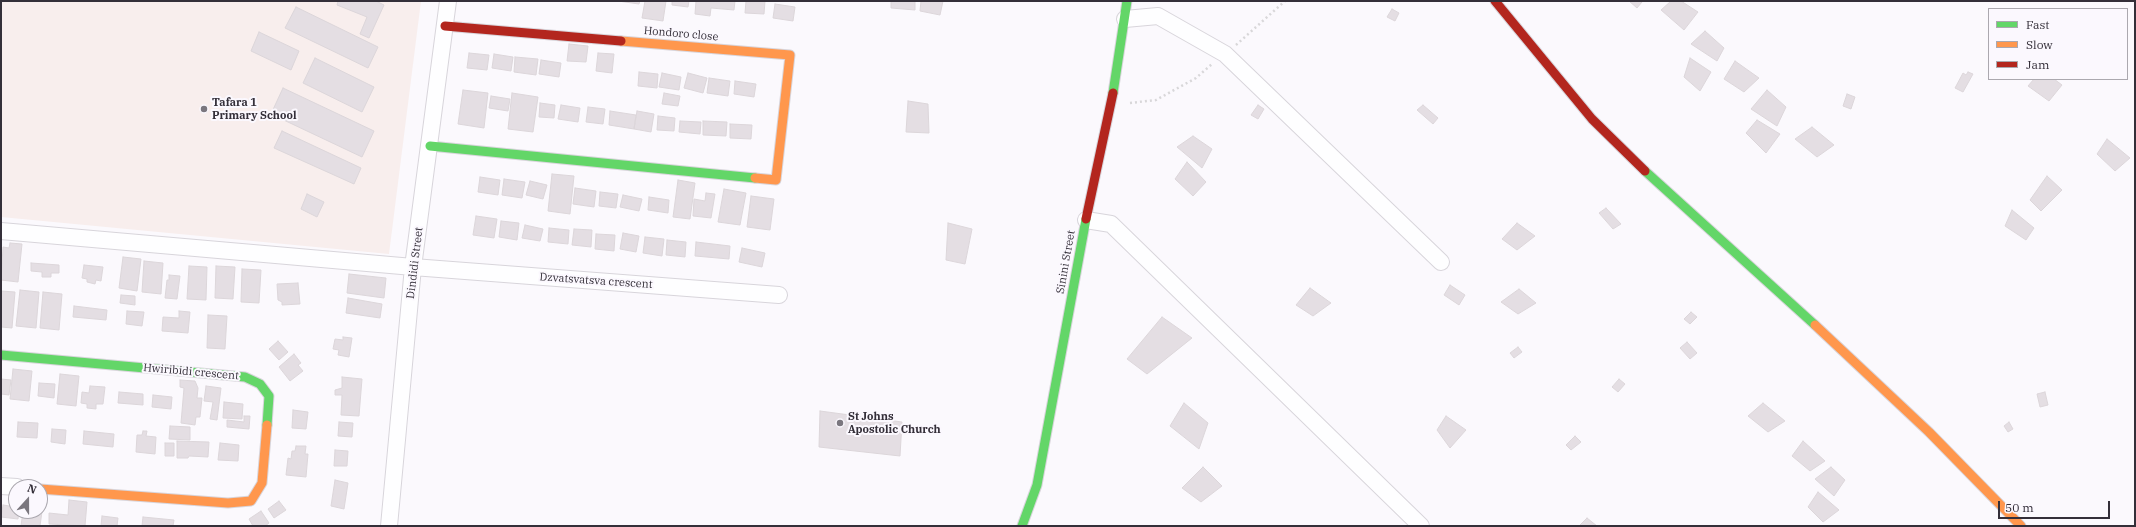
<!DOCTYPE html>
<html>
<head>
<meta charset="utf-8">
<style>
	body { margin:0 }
	#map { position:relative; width:2136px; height:527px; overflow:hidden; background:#fbf9fd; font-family:"IBM Plex Serif",serif }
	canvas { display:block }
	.frame { position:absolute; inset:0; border:2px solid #342f39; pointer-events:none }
	.legend { position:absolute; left:1988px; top:8px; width:140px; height:72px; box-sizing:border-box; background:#fbf8fe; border:1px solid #aba8af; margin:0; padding:5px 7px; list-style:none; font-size:12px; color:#342f39 }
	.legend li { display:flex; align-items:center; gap:8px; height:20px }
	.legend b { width:20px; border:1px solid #aba8af }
	.north { position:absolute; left:8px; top:479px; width:40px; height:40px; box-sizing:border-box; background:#fbf8fe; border:1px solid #aba8af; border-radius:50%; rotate:21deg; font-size:11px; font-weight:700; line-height:16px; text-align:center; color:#342f39 }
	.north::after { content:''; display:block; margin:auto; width:14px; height:18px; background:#7a767e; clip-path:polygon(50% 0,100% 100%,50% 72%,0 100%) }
	.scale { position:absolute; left:1998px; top:501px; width:112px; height:18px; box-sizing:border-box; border:2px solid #342f39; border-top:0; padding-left:5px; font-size:12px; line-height:14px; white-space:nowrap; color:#342f39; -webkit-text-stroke:3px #fbf8fe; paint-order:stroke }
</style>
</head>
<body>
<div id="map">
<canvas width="2136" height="527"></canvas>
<div class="frame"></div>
<ul class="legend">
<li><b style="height:5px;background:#63d668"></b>Fast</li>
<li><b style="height:5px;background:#ff974d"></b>Slow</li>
<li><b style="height:5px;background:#b3261e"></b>Jam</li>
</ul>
<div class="north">N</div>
<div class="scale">50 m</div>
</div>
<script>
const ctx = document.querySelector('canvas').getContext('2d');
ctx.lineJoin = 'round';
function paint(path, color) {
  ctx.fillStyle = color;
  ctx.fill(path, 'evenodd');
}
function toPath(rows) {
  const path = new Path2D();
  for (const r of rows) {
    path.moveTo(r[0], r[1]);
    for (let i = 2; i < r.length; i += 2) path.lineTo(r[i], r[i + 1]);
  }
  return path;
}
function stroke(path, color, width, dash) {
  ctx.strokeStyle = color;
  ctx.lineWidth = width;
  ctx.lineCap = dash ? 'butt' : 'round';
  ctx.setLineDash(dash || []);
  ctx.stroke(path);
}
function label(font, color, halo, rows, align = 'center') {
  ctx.font = font + ' "IBM Plex Serif",serif';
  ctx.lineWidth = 4;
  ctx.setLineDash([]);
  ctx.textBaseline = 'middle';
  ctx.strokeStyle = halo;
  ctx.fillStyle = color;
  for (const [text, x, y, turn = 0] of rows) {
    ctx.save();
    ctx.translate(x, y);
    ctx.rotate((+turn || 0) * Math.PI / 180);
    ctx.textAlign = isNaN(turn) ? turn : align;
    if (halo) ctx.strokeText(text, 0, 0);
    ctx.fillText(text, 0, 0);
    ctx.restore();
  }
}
paint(toPath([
	[1,1,421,1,389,254,1,217]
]), '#f8eeed');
const building = toPath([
	[338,1,376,1,384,5,369,38,360,34,367,17,337,5,338,1],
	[618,1,640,1,639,4,618,1],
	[645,1,666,1,663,21,642,18,645,1],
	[672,1,689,1,688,7,672,5,672,1],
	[696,1,735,1,734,10,711,8,710,16,695,14,696,1],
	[746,1,765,1,764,14,745,13,746,1],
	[891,1,915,1,915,10,891,8,891,1],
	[921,1,943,1,940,15,920,11,921,1],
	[1629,1,1640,1,1642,2,1637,8,1629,1],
	[1671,1,1681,1,1698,12,1684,30,1661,10,1671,1],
	[775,4,795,7,793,21,773,18,775,4],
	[296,7,378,47,368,68,285,28,296,7],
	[1392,9,1399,13,1395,21,1387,17,1392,9],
	[1705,31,1724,48,1717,61,1691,44,1705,31],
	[259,32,299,51,291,70,251,51,259,32],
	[569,44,588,46,586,62,567,61,569,44],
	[469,53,489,55,487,70,467,68,469,53],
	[598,53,614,54,612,73,596,71,598,53],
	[494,54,513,57,511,71,492,68,494,54],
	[515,57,538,59,536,75,514,72,515,57],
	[315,58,374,87,362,112,303,83,315,58],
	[1690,58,1711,72,1700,91,1684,77,1690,58],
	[541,60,561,63,559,77,539,74,541,60],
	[1735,61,1759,78,1744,92,1724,79,1735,61],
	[639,72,658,74,657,88,638,86,639,72],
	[1968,72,1973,74,1963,92,1955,88,1963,73,1966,75,1968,72],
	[662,73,681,77,679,90,659,87,662,73],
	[688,73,707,78,703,93,684,88,688,73],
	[709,78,730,81,728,96,707,93,709,78],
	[2034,79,2054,79,2062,85,2049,101,2028,86,2034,79],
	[735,81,756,84,754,97,734,94,735,81],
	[283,88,374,131,362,157,271,114,283,88],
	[463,90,488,93,484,128,458,124,463,90],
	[1767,90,1786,107,1777,126,1751,109,1767,90],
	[512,93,538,97,533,132,508,129,512,93],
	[664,93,680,96,678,106,662,104,664,93],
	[1847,94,1855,97,1851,109,1843,106,1847,94],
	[491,96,510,99,508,111,489,108,491,96],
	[908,101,928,104,929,133,906,132,908,101],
	[540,103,555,105,554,118,539,117,540,103],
	[561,105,580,108,578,122,558,119,561,105],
	[1258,105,1264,109,1258,119,1251,115,1258,105],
	[1423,105,1438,118,1433,124,1417,110,1423,105],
	[588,107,605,109,603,124,586,122,588,107],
	[610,111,636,115,634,129,609,125,610,111],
	[637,111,654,114,651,132,634,129,637,111],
	[658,116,675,118,674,131,657,130,658,116],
	[1757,120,1780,134,1766,153,1746,133,1757,120],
	[680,121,701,122,700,134,679,132,680,121],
	[703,121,727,122,726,136,703,135,703,121],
	[730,124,752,125,751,139,730,138,730,124],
	[1812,127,1834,145,1817,157,1795,139,1812,127],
	[282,131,361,168,354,184,274,148,282,131],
	[1193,136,1212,149,1202,168,1177,147,1193,136],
	[2107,139,2130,158,2115,171,2097,154,2107,139],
	[1187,162,1206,182,1193,196,1175,179,1187,162],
	[552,174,574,176,570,214,548,211,552,174],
	[2047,176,2062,190,2041,211,2030,200,2047,176],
	[480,177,500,180,498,195,478,192,480,177],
	[504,179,525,182,522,198,502,195,504,179],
	[678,180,695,183,690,219,673,217,678,180],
	[530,181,547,185,543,199,526,195,530,181],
	[575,188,596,191,594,207,573,204,575,188],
	[724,189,746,193,740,225,718,222,724,189],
	[600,192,618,194,616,208,599,206,600,192],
	[706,193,715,194,711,218,693,216,694,199,705,201,706,193],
	[307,194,324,202,317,217,301,209,307,194],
	[623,195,642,199,639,211,620,207,623,195],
	[751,196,774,199,770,230,747,227,751,196],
	[649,197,669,200,668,213,648,210,649,197],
	[1606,208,1621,224,1613,229,1599,213,1606,208],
	[2012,210,2034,228,2026,240,2005,226,2012,210],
	[476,216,497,219,494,238,473,235,476,216],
	[501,221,519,223,517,240,499,237,501,221],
	[948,223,972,229,965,264,946,260,948,223],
	[1517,223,1535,236,1517,250,1502,239,1517,223],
	[525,225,543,229,540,241,522,238,525,225],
	[549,228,569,230,568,244,548,242,549,228],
	[574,229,592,230,591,247,572,245,574,229],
	[623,233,639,236,636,252,620,249,623,233],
	[596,234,615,235,614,251,595,249,596,234],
	[645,237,664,239,662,256,643,253,645,237],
	[667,240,686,242,685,257,666,255,667,240],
	[696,242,730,246,729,259,695,256,696,242],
	[10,243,22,244,18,282,1,280,3,247,9,248,10,243],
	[742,248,765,253,762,267,739,262,742,248],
	[123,257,141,259,137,291,119,288,123,257],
	[144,261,163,263,161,294,142,292,144,261],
	[31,263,59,265,59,273,51,273,51,277,42,277,42,272,31,271,31,263],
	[84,265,103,267,101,281,96,280,95,284,87,282,87,279,82,278,84,265],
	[189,266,207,267,206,300,187,299,189,266],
	[216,266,235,267,233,299,215,298,216,266],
	[242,269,261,270,259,303,241,302,242,269],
	[349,274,386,278,384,298,347,293,349,274],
	[169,275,180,276,177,299,165,298,167,280,169,280,169,275],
	[298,283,300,304,282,305,282,302,278,300,277,284,298,283],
	[1450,285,1465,295,1459,305,1444,295,1450,285],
	[1310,288,1331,303,1313,316,1296,305,1310,288],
	[1519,289,1536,303,1518,314,1501,302,1519,289],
	[20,290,39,292,36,328,16,326,20,290],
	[1,291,15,292,12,328,1,327,1,291],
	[43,292,62,294,59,330,40,328,43,292],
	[121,295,135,296,135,305,120,303,121,295],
	[348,298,382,304,380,318,346,313,348,298],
	[74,306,107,310,106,320,73,317,74,306],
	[127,311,144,312,142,326,126,324,127,311],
	[179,311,190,312,188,333,162,331,163,317,179,318,179,311],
	[1691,312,1697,317,1690,324,1684,319,1691,312],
	[208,315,227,316,225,349,207,348,208,315],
	[1162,317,1192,338,1147,374,1127,359,1162,317],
	[343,337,352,338,349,357,338,355,339,350,333,349,335,339,343,340,343,337],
	[278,341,288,352,279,360,269,349,278,341],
	[1687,342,1697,353,1690,359,1680,348,1687,342],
	[1518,347,1522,352,1514,358,1510,353,1518,347],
	[294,354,301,363,298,365,303,371,290,381,279,367,294,354],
	[13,369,32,371,29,401,10,399,13,369],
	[60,374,79,376,76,406,57,404,60,374],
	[342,377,362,379,359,416,341,415,342,395,335,395,335,390,342,388,342,377],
	[1,379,11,380,9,395,1,394,1,379],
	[1619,379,1625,384,1618,392,1612,387,1619,379],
	[180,380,195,381,198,388,197,398,202,398,200,417,196,417,195,425,181,423,184,388,180,387,180,380],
	[39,383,55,384,54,398,38,396,39,383],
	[90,386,105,387,103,404,96,404,96,409,87,408,87,404,81,403,82,392,89,393,90,386],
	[206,386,221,388,217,420,210,419,213,402,204,401,206,386],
	[119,392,143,394,143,405,118,403,119,392],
	[2045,392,2048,405,2040,407,2037,394,2045,392],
	[153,395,172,397,171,409,152,407,153,395],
	[224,402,243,404,242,419,223,418,224,402],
	[1184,403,1208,423,1199,449,1170,426,1184,403],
	[1763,403,1785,421,1768,432,1748,416,1763,403],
	[293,410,308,412,306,429,292,428,293,410],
	[820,411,902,422,900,456,819,447,820,411],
	[244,416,250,416,249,429,227,427,227,420,244,422,244,416],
	[1446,416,1466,430,1450,448,1437,430,1446,416],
	[18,422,38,423,37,438,17,437,18,422],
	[339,422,353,423,352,437,338,436,339,422],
	[2009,422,2013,429,2008,432,2004,426,2009,422],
	[170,426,190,427,190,440,169,439,170,426],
	[52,429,66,430,65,444,51,442,52,429],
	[84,431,114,434,113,447,83,444,84,431],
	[143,431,147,431,146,436,156,437,155,454,136,452,137,435,142,435,143,431],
	[1575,436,1581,442,1571,450,1566,445,1575,436],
	[177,441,209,442,208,457,189,456,188,458,177,458,177,441],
	[1803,441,1825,461,1810,471,1792,456,1803,441],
	[165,443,174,443,174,456,165,456,165,443],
	[220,443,239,445,238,461,218,460,220,443],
	[296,446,306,446,305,454,308,454,306,477,286,475,288,458,291,459,292,451,295,451,296,446],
	[335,450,348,451,347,466,334,466,335,450],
	[1203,467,1222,486,1201,502,1182,488,1203,467],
	[1831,467,1845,480,1834,496,1815,479,1831,467],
	[335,480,348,483,344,509,331,506,335,480],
	[1818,492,1839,510,1823,522,1808,507,1818,492],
	[15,493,16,493,16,505,13,504,15,493],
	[40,497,44,497,40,526,21,526,23,511,40,511,40,497],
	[69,500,87,502,85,526,49,524,49,513,68,515,69,500],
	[279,501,286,510,274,518,268,509,279,501],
	[3,505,16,507,16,511,19,511,18,519,1,517,3,505],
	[261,511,269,523,265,526,253,526,249,519,261,511],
	[102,516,118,518,117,526,101,526,102,516],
	[143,517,174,520,173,526,142,526,143,517],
	[1587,518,1597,526,1579,526,1587,518]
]);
paint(building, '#e4dee3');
stroke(building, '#dcd6da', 1);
const street = toPath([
	[1125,19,1158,16,1225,54,1441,262],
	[1086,220,1111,224,1421,526],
	[1,231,413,267,779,295],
	[1,486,17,487],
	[389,526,413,267,448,1]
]);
const fast = toPath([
	[1113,93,1127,1],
	[430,146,755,178],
	[1645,171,1815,325],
	[1,355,245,377,260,384,269,396,267,425],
	[1022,526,1037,485,1086,219]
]);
const slow = toPath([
	[621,41,790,55,776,180,755,178],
	[1815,325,1929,432,2021,526],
	[40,489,228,503,251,501,262,483,267,425]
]);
const jam = toPath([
	[1495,1,1592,119,1645,171],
	[445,26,621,41],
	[1086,219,1113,93]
]);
stroke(street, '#d8d5db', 18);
stroke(fast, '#d8d5db', 11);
stroke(slow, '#d8d5db', 11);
stroke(jam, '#d8d5db', 11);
stroke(toPath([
	[1236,45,1285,1],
	[1130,103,1156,100,1196,78,1212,64]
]), '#d8d7d9', 2.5, [2, 3]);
stroke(street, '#fefeff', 16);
stroke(fast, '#63d668', 9);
stroke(slow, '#ff974d', 9);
stroke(jam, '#b3261e', 9);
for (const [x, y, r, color] of [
	[204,109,4,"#7a767e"],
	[840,423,4,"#7a767e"]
]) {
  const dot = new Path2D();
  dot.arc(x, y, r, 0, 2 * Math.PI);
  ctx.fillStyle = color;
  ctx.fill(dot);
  stroke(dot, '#fbf8fe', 1.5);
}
label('11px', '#342f39', '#fbf8fe', [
	["Hondoro close",681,34,5],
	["Sinini Street",1066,262,-80],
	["Dindidi Street",415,263,-83],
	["Dzvatsvatsva crescent",596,281,4],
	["Hwiribidi crescent",191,372,5]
]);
label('bold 11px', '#342f39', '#fbf8fe', [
	["Tafara 1",212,103],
	["Primary School",212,116],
	["St Johns",848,417],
	["Apostolic Church",848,430]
], 'left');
</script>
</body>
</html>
